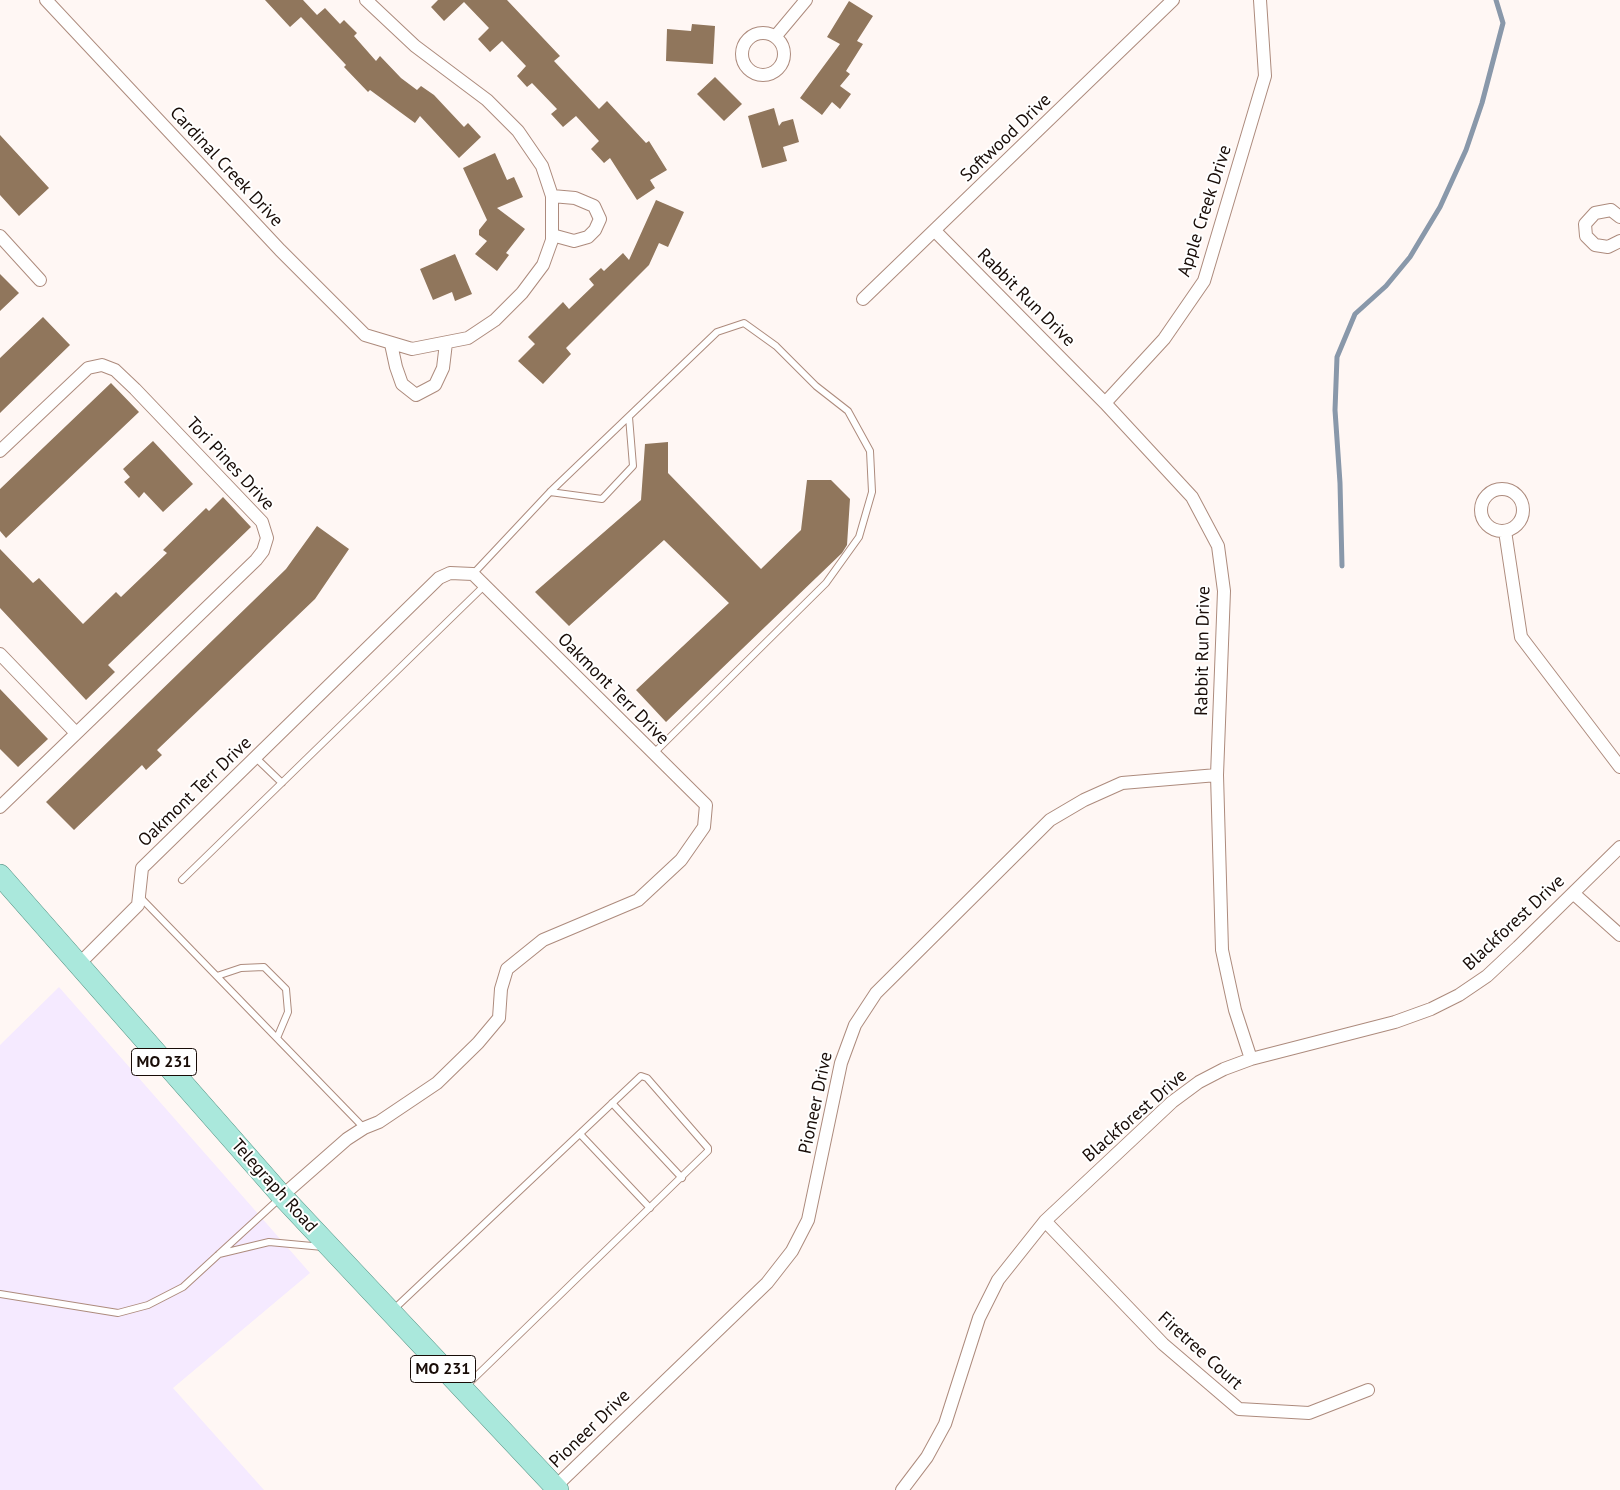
<!DOCTYPE html>
<html>
<head>
<meta charset="utf-8">
<style>
	body { margin:0 }
	canvas { display:block; background:#fff7f4 }
</style>
</head>
<body>
<canvas width="1620" height="1490"></canvas>
<script>
const ctx = document.querySelector('canvas').getContext('2d');
ctx.lineJoin = 'round';
function paint(path, color) {
  ctx.fillStyle = color;
  ctx.fill(path, 'evenodd');
}
function toPath(rows) {
  const path = new Path2D();
  for (const r of rows) {
    if (r.length === 3) {
      path.moveTo(r[0] + r[2], r[1]);
      path.arc(r[0], r[1], r[2], 0, 2 * Math.PI);
      continue;
    }
    path.moveTo(r[0], r[1]);
    for (let i = 2; i < r.length; i += 2) path.lineTo(r[i], r[i + 1]);
  }
  return path;
}
function stroke(path, color, width, dash) {
  ctx.strokeStyle = color;
  ctx.lineWidth = width;
  ctx.lineCap = dash ? 'butt' : 'round';
  ctx.setLineDash(dash || []);
  ctx.stroke(path);
}
function label(font, color, halo, rows, align = 'center') {
  ctx.font = font + ' "PT Sans",sans-serif';
  ctx.lineWidth = 4;
  ctx.setLineDash([]);
  ctx.textBaseline = 'middle';
  ctx.strokeStyle = halo;
  ctx.fillStyle = color;
  for (const [text, x, y, turn = 0] of rows) {
    ctx.save();
    ctx.translate(x, y);
    ctx.rotate((+turn || 0) * Math.PI / 180);
    ctx.textAlign = isNaN(turn) ? turn : align;
    if (halo) ctx.strokeText(text, 0, 0);
    ctx.fillText(text, 0, 0);
    ctx.restore();
  }
}
paint(toPath([
	[59,987,310,1273,173,1388,264,1490,0,1490,0,1045]
]), '#f5eaff');
stroke(toPath([
	[1342,566,1340,483,1335,410,1337,357,1355,314,1386,286,1410,257,1440,207,1466,150,1482,103,1503,23,1496,0]
]), '#8998aa', 5);
paint(toPath([
	[265,0,303,0,317,15,325,8,340,24,344,20,357,33,354,36,376,61,380,56,401,78,417,90,421,86,434,95,464,127,468,123,481,137,459,158,420,116,415,123,370,90,368,92,344,67,346,65,301,17,290,27],
	[438,0,507,0,560,56,554,61,599,109,607,101,646,143,649,141,667,170,650,180,655,188,637,200,610,158,604,163,591,149,599,141,576,116,563,127,551,114,557,109,532,83,527,87,517,76,526,66,502,41,490,52,478,39,489,28,464,2,444,21,431,7],
	[849,1,873,16,857,41,863,44,846,71,850,74,840,86,851,94,840,109,832,102,822,115,800,98,840,44,827,37],
	[692,24,715,26,713,64,666,61,667,29,691,31],
	[715,77,742,104,724,121,697,94],
	[774,108,779,126,782,122,793,119,799,142,783,147,787,161,762,168,748,116],
	[0,135,49,188,19,216,0,195],
	[495,153,507,180,514,177,523,197,497,208,525,229,506,253,509,255,497,271,475,254,487,241,479,235,479,230,487,220,463,168],
	[656,200,684,212,668,247,659,243,649,265,566,348,571,354,543,384,518,361,535,344,528,337,563,302,569,309,594,285,589,279,601,268,604,271,623,253,629,260],
	[455,254,472,294,455,301,452,292,433,300,420,269],
	[0,274,19,293,0,311],
	[43,317,70,345,0,413,0,358],
	[111,383,139,412,6,538,0,531,0,489],
	[153,441,193,484,163,512,144,492,139,498,124,482,130,477,123,469],
	[668,442,668,473,761,569,801,530,807,480,831,480,850,499,847,545,842,553,666,722,636,690,729,603,664,540,569,626,535,592,641,500,645,444],
	[223,497,251,527,108,665,115,672,86,700,0,608,0,549,33,583,39,578,83,624,116,592,121,597,167,553,163,550,206,508,209,511],
	[317,526,349,549,315,599,157,750,162,755,146,770,142,765,74,830,46,802,286,569],
	[0,689,48,739,18,767,0,749]
]), '#90765c');
const service = toPath([
	[550,492,602,499,633,466,629,417],
	[473,574,550,492,717,332,744,323,776,346,816,386,848,411,870,451,872,492,859,537,826,583,654,753],
	[255,757,282,783],
	[182,880,485,585],
	[139,896,364,1128],
	[217,976,241,968,264,967,286,989,288,1012,277,1038],
	[612,1103,682,1178],
	[580,1134,650,1208],
	[219,1254,269,1242,323,1247],
	[0,1294,118,1313,148,1305,183,1287,280,1198],
	[393,1310,641,1076,647,1078,708,1148,708,1151,465,1387]
]);
const minor = toPath([
	[46,0,280,250,365,335,412,349,468,338,495,320,522,293,543,265,552,240,552,196,542,166,518,131,487,100,415,46,366,0],
	[763,54,21],
	[775,37,806,0],
	[1620,217,1611,210,1595,213,1585,224,1586,236,1595,245,1608,247,1620,241],
	[935,231,1105,403,1192,497,1218,546,1224,591,1217,775,1222,950,1235,1010,1251,1059],
	[552,235,574,241,588,237,595,230,600,219,594,206,575,198,552,196],
	[0,236,40,280],
	[863,299,1173,0],
	[391,344,396,367,402,384,416,395,435,385,443,368,446,343],
	[1105,403,1164,339,1204,281,1265,76,1260,0],
	[0,451,88,368,102,365,115,370,135,389,262,522,267,538,263,551,256,560,0,807],
	[1502,510,21],
	[1505,531,1521,637,1620,767],
	[0,654,76,733],
	[1573,893,1620,935],
	[80,963,138,905,142,868,439,578,450,573,473,574,706,805,704,827,681,860,638,900,543,940,507,969,501,989,499,1018,478,1043,437,1083,379,1122,364,1128,347,1139,282,1196],
	[1045,1221,1163,1344,1239,1409,1309,1413,1368,1390],
	[555,1487,767,1283,792,1251,808,1220,841,1063,855,1025,876,993,1050,820,1084,800,1122,783,1217,775],
	[902,1490,927,1457,945,1424,979,1318,998,1280,1045,1221,1172,1102,1199,1082,1224,1069,1251,1059,1395,1022,1431,1009,1459,995,1487,976,1518,947,1620,847]
]);
const primary = toPath([
	[0,875,282,1196,558,1490]
]);
stroke(service, '#ad8b7d', 8);
stroke(minor, '#ad8b7d', 14);
stroke(primary, '#529182', 22);
stroke(service, '#fff', 6);
stroke(minor, '#fff', 12);
stroke(primary, '#aae8dc', 21);
for (const [x, y, w] of [
	[164,1062,65],
	[443,1369,65]
]) {
  const box = new Path2D();
  box.roundRect(x - w / 2, y - 13.5, w, 27, 4);
  ctx.fillStyle = '#fff';
  ctx.fill(box);
  stroke(box, '#180c07', 1);
}
label('bold 16px', '#180c07', null, [
	["MO 231",164,1062],
	["MO 231",443,1369]
]);
label('18px', '#180c07', '#fff', [
	["Softwood Drive",1006,138,-44],
	["Cardinal Creek Drive",226,167,47],
	["Apple Creek Drive",1205,211,-72],
	["Rabbit Run Drive",1026,298,45],
	["Tori Pines Drive",230,464,47],
	["Rabbit Run Drive",1203,651,-89],
	["Oakmont Terr Drive",613,689,45],
	["Oakmont Terr Drive",195,792,-44],
	["Blackforest Drive",1514,923,-43],
	["Pioneer Drive",816,1103,-78],
	["Blackforest Drive",1135,1116,-41],
	["Telegraph Road",274,1186,48],
	["Firetree Court",1200,1351,42],
	["Pioneer Drive",590,1429,-44]
]);
</script>
</body>
</html>
